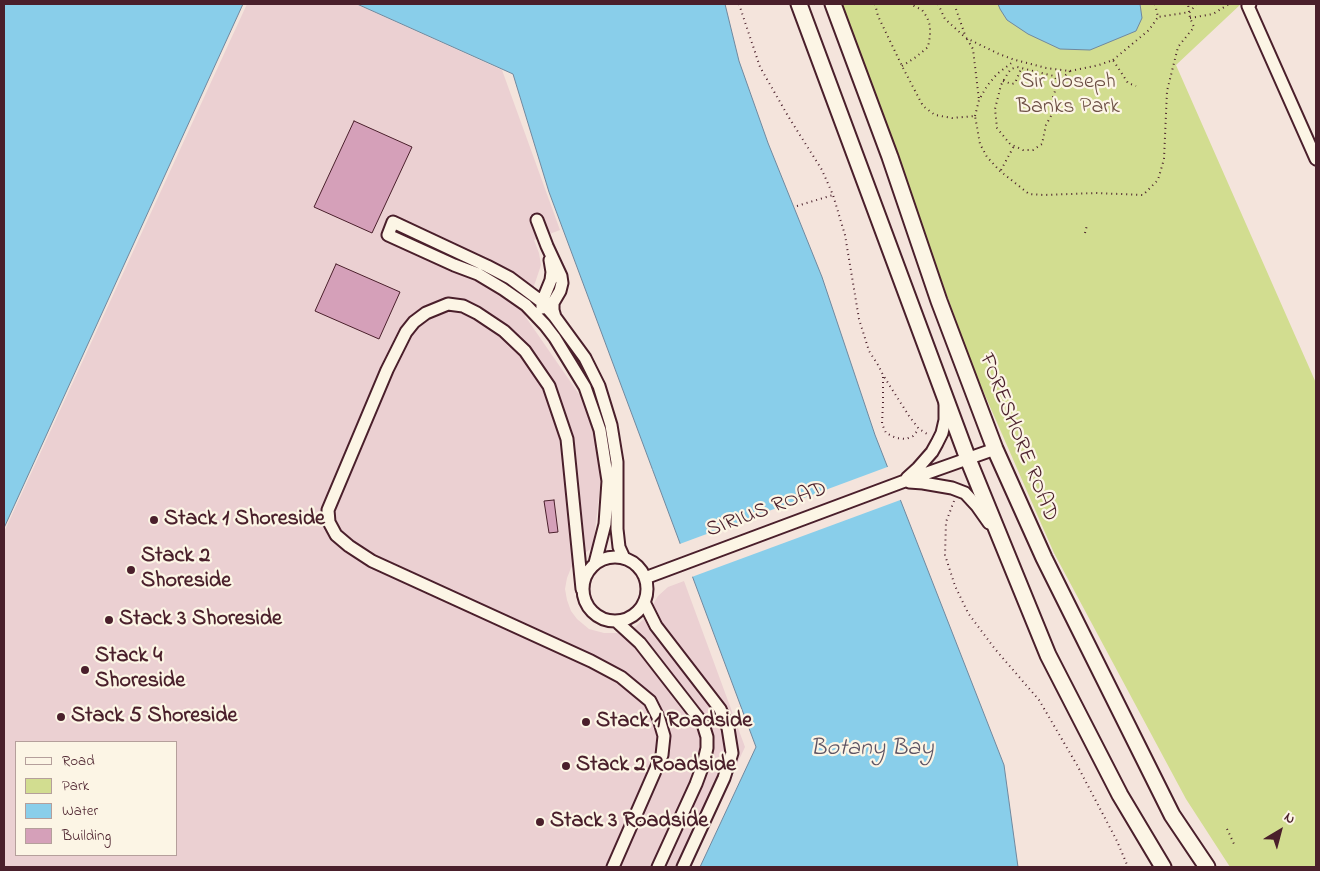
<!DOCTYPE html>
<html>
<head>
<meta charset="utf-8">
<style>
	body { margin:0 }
	#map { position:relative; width:1320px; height:871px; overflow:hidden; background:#f4e4dc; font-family:"Indie Flower",sans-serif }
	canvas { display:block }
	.frame { position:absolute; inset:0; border:5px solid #4a1f2b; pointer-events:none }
	.legend { position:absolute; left:15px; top:741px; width:162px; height:115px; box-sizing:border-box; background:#fcf5e5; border:1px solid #b59f9b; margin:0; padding:6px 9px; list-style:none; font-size:15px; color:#4a1f2b }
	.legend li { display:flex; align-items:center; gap:10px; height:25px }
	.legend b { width:25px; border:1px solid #b59f9b }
	.north { position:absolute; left:1255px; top:806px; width:50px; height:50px; -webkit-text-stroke:4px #fcf5e5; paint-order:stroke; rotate:37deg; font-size:14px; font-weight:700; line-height:20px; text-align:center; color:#4a1f2b }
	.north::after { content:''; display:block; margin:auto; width:18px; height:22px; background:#4a1f2b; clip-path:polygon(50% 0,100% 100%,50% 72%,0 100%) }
</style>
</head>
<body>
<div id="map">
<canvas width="1320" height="871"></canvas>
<div class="frame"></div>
<ul class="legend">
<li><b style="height:6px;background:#fcf5e5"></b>Road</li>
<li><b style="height:14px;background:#d2dd90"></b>Park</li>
<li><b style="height:14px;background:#89ceea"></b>Water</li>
<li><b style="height:14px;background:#d5a0b9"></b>Building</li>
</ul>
<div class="north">N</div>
</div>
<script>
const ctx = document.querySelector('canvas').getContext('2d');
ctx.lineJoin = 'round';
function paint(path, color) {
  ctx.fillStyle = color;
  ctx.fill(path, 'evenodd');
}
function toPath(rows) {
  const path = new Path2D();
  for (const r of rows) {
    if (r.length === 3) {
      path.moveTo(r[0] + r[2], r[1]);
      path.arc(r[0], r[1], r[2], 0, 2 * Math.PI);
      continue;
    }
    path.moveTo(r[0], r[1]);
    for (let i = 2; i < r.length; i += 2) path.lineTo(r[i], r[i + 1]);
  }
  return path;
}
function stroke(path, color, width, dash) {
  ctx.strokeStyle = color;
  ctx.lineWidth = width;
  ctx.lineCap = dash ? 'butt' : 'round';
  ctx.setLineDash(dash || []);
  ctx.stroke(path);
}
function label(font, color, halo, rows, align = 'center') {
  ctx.font = font + ' "Indie Flower",sans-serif';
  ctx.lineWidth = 4.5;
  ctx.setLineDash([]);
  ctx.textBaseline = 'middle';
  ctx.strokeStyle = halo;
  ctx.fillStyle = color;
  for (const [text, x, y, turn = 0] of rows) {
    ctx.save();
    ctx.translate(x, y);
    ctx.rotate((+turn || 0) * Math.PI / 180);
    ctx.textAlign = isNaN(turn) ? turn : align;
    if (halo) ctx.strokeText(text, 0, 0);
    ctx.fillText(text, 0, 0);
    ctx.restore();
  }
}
paint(toPath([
	[247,4,356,4,502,70,560,230,534,240,539,253,541,265,534,286,533,307,525,316,581,397,594,432,601,479,593,547,577,559,571,568,567,578,565,589,567,600,571,611,577,619,589,629,604,633,620,633,635,627,645,618,658,596,668,587,684,581,745,747,689,867,4,867,4,532],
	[16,742,176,742,176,855,16,855]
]), '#ebd0d2');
paint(toPath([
	[841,4,1241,4,1176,65,1316,383,1316,867,1230,867,1186,799,1054,553,974,370]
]), '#d2dd90');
const water = toPath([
	[4,4,243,4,4,528,4,4],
	[357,4,725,4,739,61,768,143,822,277,875,435,1004,765,1018,867,700,867,756,747,549,192,513,74,357,4],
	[998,4,1140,4,1142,18,1136,31,1090,50,1060,49,1028,34,1007,20,1000,9,998,4]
]);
paint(water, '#89ceea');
stroke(water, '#70889e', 1);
paint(toPath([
	[890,466,903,499,689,578,677,545]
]), '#f4e4dc');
const building = toPath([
	[354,121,412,147,372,233,314,207,354,121],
	[336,264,400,292,379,339,315,311,336,264],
	[554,500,558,532,549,533,544,501,554,500]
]);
paint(building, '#d5a0b9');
stroke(building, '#4a1f2b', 1);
const minor = toPath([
	[1250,4,1248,6,1316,159],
	[537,220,547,246,561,276,562,283,560,291,553,303,553,310,555,317,585,358,599,386,611,425,617,462,617,529,619,547,624,558],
	[542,308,542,302,551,280,552,272,550,260],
	[555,317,542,302,510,278,487,266,393,222,388,235,454,265,478,274,503,289,526,305,545,325,555,338,585,387,600,430,608,481,605,524,595,563],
	[907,478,918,468,932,452,937,443,942,433,945,420,945,404],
	[909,482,923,483,952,488,965,493,977,506,989,523],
	[615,589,32],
	[645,578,902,482,995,449],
	[582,589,567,439,549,386,525,351,504,331,477,313,463,306,448,304,426,313,414,322,406,332,387,370,328,510,329,522,336,535,349,546,372,561,591,661,621,677,650,701,659,719,664,736,662,755,613,867],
	[644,602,656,626,720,709,728,728,732,753,724,778,683,867],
	[616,621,640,643,703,724,707,737,707,748,703,765,696,784,658,867]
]);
const major = toPath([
	[799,4,968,459,1048,655,1120,795,1163,867],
	[833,4,890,157,939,301,995,449,1044,558,1172,815,1207,867]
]);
stroke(minor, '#4a1f2b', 15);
stroke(major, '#4a1f2b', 19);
stroke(toPath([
	[739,4,760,67,788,116,822,170,833,195,845,235,859,319,869,351,878,365,883,375,909,416,919,429,929,435],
	[875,4,878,16,902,66,923,106,935,115,952,118,975,116,980,144,987,157,1000,171,1029,194,1044,195,1096,193,1143,195,1158,180,1164,159,1167,91,1178,47,1194,27,1190,18,1188,4],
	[938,4,945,19,966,38,999,54,1015,60,1046,68,1070,71,1099,65,1113,60,1128,83,1136,86],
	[956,4,956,9,965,35],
	[1155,4,1158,17,1190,12,1196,4],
	[1190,18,1213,14,1229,4],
	[967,39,973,49,979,100],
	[1113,60,1149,30,1158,17],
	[902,66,916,57,928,47,930,36,930,26,927,17,922,10,910,4],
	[1003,81,1012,84,1015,83,1021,69],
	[1058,82,1053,97,1052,114,1046,125,1042,144,1033,150,1023,150,1010,144,997,128,995,109,1001,85,1008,73,1011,69,1017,67,1054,76,1058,82,1070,71],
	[975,116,979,100,987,86,997,74,1014,61],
	[1001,170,1014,146],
	[797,206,833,195],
	[1085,233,1087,225],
	[883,377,883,403,882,424,886,433,896,438,906,439,913,436,919,429],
	[954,501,946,522,945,555,955,586,968,613,995,649,1039,700,1077,765,1117,841,1128,867],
	[1227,829,1235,846]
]), '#4a1f2b', 2, [1, 4]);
stroke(minor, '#fcf5e5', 11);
stroke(major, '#fcf5e5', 15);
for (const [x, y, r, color] of [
	[154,520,5,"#4a1f2b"],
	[131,570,5,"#4a1f2b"],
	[109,620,5,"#4a1f2b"],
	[85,670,5,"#4a1f2b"],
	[61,717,5,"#4a1f2b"],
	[586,722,5,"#4a1f2b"],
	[566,766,5,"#4a1f2b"],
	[540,822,5,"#4a1f2b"]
]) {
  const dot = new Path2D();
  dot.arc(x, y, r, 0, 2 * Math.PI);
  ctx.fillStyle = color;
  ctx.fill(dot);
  stroke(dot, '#fcf5e5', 2);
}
label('22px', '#6c4e44', '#fcf5e5', [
	["Sir Joseph",1068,83],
	["Banks Park",1068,108]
]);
label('22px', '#4a1f2b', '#fcf5e5', [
	["FORESHORE ROAD",1017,438,68],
	["SIRIUS ROAD",767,511,-20]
]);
label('bold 22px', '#4a1f2b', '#fcf5e5', [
	["Stack 1 Shoreside",164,520],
	["Stack 2",141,557],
	["Shoreside",141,582],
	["Stack 3 Shoreside",119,620],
	["Stack 4",95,657],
	["Shoreside",95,682],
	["Stack 5 Shoreside",71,717],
	["Stack 1 Roadside",596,722],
	["Stack 2 Roadside",576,766],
	["Stack 3 Roadside",550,822]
], 'left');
label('italic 24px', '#5d5464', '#fcf5e5', [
	["Botany Bay",872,750]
]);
</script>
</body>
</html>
